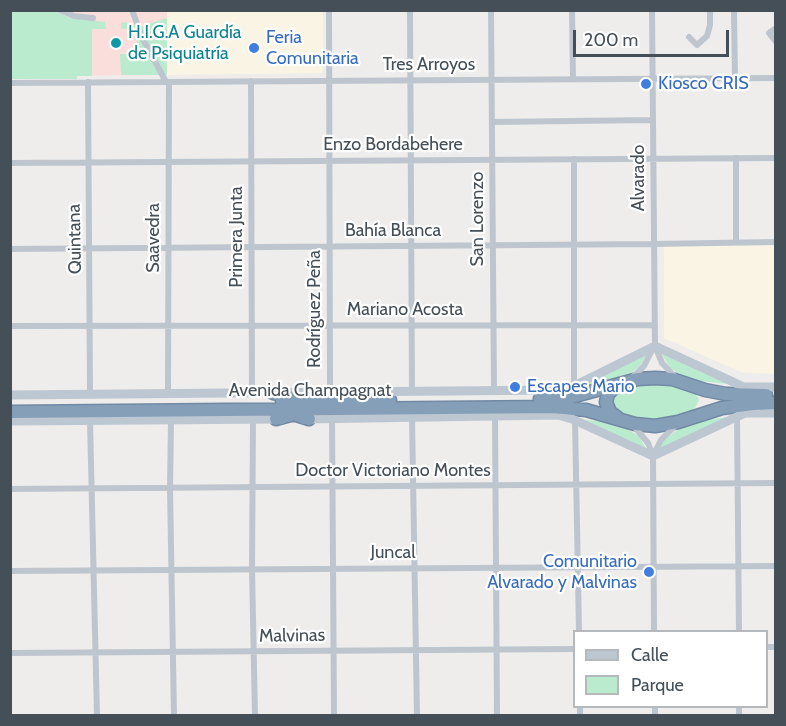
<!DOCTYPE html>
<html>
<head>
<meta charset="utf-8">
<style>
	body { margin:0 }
	#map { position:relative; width:786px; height:726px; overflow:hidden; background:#efecec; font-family:Cabin,sans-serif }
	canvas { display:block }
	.frame { position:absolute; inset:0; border:12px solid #454f58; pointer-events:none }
	.legend { position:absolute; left:573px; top:630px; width:195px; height:78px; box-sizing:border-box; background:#fff; border:2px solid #b5b9bc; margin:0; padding:8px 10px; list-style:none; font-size:18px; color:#454f58 }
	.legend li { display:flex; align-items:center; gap:12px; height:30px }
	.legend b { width:30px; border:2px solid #b5b9bc }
	.scale { position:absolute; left:573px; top:30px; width:156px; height:27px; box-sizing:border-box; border:3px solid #454f58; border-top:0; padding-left:8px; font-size:18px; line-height:21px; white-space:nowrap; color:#454f58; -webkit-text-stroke:4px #fff; paint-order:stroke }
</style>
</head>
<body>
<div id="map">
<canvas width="786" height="726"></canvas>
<div class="frame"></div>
<ul class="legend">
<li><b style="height:8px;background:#bdc7d2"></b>Calle</li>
<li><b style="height:16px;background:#bbebce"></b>Parque</li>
</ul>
<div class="scale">200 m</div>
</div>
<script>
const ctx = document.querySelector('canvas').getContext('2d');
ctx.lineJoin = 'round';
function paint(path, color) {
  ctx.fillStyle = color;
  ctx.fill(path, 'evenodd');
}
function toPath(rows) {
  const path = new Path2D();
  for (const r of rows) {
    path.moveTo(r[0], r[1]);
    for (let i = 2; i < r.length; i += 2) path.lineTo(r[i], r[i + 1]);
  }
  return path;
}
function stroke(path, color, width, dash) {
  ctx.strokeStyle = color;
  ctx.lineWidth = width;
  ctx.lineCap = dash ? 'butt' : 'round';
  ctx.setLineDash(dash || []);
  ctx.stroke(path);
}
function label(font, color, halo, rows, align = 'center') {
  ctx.font = font + ' Cabin,sans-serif';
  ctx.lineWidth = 4.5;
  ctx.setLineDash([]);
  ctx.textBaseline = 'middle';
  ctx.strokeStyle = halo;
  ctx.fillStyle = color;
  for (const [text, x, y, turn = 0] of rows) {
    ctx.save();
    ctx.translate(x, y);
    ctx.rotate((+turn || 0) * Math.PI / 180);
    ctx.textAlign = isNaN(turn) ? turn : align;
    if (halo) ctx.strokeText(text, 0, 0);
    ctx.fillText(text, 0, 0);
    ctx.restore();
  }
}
paint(toPath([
	[167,11,323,11,323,71,321,73,167,75],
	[664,243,775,244,775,374,743,373,664,338]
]), '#faf4e4');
paint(toPath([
	[10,11,167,11,167,75,11,76]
]), '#f9dedc');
paint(toPath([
	[10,11,55,11,70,18,105,22,106,29,92,29,92,76,77,76,77,79,11,79],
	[167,18,167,75,165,75,140,27],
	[121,22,131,23,135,26,160,75,121,75,120,54,137,54,137,32,135,29,121,29],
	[660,351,728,384,697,381,682,376,670,368],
	[648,352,640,366,630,374,605,383,578,387],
	[666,382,695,392,699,400,695,408,685,415,649,422,615,413,610,398,615,392,631,385],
	[729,417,658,451,662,442,682,426,703,420],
	[579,419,604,422,627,429,639,436,648,452]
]), '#bbebce');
const highway = toPath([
	[615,387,608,394,606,402,610,412,618,418],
	[273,393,293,398],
	[540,399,571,397,638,379,655,378,672,379,705,390,726,394,766,395],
	[282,401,390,400],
	[10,412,553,407,586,410,635,424,655,426,678,422,722,408,753,404,776,403],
	[290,413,309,419],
	[276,419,298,413]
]);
stroke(highway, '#718aa4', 15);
stroke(toPath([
	[60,10,74,16,93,18],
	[132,10,143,39,166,82],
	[329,10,330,394],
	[410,10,412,392],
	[491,10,494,390],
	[572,10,573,79],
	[652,10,655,346,662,363,676,378],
	[734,12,735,78],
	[776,28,769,33,776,42],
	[689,37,697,45,707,36,710,25,710,10],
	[251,81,252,393],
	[88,82,90,394],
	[10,83,776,78],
	[492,122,653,120],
	[736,158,736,242],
	[574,159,574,386],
	[10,163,776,158],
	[10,249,653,244,776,242],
	[10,326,655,325],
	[633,377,644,366,654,346],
	[168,394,169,82],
	[332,416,334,716],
	[495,416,497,716],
	[737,416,739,632],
	[412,417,417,716],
	[253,420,252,569,255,716],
	[575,420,579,632],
	[90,421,97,716],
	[171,421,170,488,174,716],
	[633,425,648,443,653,456,654,632],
	[653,456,661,440,675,426],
	[10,489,776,483],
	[10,571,776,566],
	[766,647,776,647],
	[10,653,574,649],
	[580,706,580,716],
	[655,706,655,716],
	[739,706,739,716]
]), '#bdc6ce', 6);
stroke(toPath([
	[10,395,559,390,574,386,655,346,744,387,776,387],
	[304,419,558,415,572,419,653,456,745,413,776,413],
	[10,421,282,419]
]), '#bdc7d2', 9);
stroke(highway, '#869fb9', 12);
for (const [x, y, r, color] of [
	[116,43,6,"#0f9aa8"],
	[254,48,6,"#3f7fe0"],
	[646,84,6,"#3f7fe0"],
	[515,387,6,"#3f7fe0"],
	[649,572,6,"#3f7fe0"]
]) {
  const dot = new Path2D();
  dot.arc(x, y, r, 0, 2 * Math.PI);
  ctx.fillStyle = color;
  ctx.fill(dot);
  stroke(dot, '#fff', 2);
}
label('18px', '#0d838f', '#fff', [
	["H.I.G.A Guardía",128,33],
	["de Psiquiatría",128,54]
], 'left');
label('18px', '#366cbe', '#fff', [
	["Feria",266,38],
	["Comunitaria",266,59],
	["Kiosco CRIS",658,84],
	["Escapes Mario",527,387],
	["Comunitario",637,562,"right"],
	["Alvarado y Malvinas",637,583,"right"]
], 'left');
label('18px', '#454f58', '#fff', [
	["Tres Arroyos",429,65],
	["Enzo Bordabehere",393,145],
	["Alvarado",639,178,-90],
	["San Lorenzo",478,219,-90],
	["Bahía Blanca",393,231],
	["Primera Junta",237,237,-90],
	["Saavedra",154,238,-90],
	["Quintana",75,239,-91],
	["Rodríguez Peña",315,309,-90],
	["Mariano Acosta",405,310],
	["Avenida Champagnat",310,391],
	["Doctor Victoriano Montes",393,471],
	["Juncal",393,553],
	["Malvinas",292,636,-1]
]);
</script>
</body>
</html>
